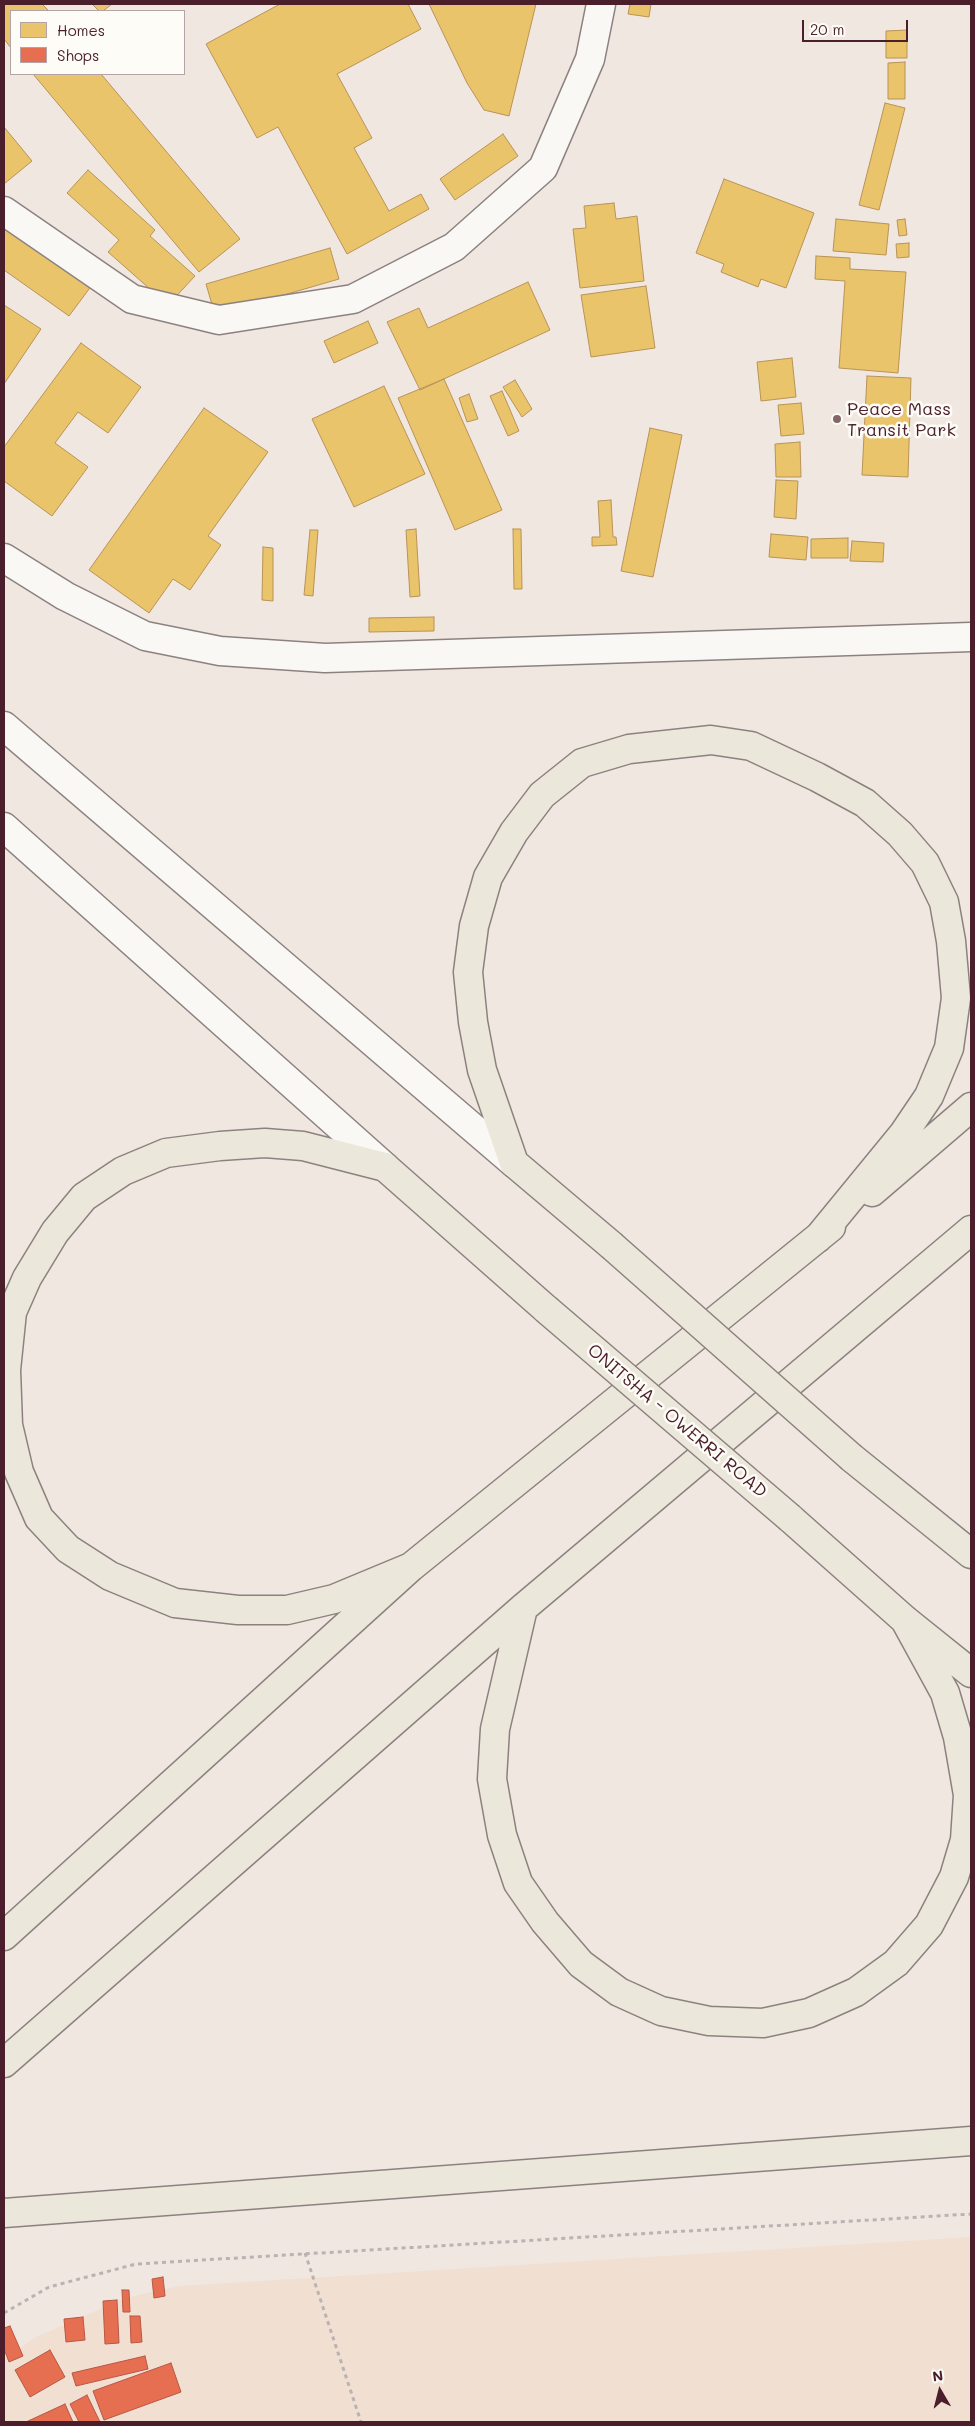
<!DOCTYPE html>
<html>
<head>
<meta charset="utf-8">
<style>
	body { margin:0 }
	#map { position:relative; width:975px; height:2426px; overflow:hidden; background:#f0e8e0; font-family:Mali,sans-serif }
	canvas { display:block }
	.frame { position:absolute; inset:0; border:5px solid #4a1f2b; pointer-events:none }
	.legend { position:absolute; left:10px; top:10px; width:175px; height:65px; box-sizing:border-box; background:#fdfcf7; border:1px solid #b5a4a5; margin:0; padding:6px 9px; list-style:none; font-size:15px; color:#4a1f2b }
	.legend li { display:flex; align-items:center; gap:10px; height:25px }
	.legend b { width:25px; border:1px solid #b5a4a5 }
	.north { position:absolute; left:915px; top:2366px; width:50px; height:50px; -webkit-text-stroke:4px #fdfcf7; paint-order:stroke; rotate:352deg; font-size:14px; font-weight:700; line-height:20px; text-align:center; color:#4a1f2b }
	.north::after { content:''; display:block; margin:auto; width:18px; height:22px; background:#4a1f2b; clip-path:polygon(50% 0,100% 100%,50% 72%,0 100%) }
	.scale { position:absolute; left:802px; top:20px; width:106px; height:22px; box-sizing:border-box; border:2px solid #4a1f2b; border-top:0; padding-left:6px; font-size:15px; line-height:18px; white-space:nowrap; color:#4a1f2b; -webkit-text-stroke:4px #fdfcf7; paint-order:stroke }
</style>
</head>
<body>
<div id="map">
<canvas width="975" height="2426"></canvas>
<div class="frame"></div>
<ul class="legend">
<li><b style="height:14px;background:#e9c46a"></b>Homes</li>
<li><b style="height:14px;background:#e76f51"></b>Shops</li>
</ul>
<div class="north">N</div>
<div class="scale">20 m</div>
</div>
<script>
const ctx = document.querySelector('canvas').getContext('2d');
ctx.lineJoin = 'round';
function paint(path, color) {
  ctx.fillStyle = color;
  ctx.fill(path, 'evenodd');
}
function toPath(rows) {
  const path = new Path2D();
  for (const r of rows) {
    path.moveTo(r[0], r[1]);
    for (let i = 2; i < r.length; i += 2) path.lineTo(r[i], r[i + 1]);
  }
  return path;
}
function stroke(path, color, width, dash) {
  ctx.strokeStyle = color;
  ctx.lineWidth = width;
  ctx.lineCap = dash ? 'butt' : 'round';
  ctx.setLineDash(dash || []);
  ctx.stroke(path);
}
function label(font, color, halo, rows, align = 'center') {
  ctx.font = font + ' Mali,sans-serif';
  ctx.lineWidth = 5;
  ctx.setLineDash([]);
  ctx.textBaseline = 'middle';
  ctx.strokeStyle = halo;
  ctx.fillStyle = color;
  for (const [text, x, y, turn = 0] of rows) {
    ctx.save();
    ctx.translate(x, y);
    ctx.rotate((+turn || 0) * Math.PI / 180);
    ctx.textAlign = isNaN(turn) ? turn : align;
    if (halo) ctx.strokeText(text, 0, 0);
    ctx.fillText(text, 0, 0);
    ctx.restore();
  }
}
paint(toPath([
	[971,2237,971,2422,4,2422,4,2359,36,2337,125,2298,179,2286]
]), '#f1dfd2');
const homes = toPath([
	[4,4,42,4,49,11,11,11,11,48,4,39,4,4],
	[92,4,112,4,103,11,99,11,92,4],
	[280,4,408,4,421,29,337,74,372,138,354,148,389,211,421,194,429,209,347,254,278,127,257,138,206,44,280,4],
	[429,4,536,4,509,116,484,110,467,83,429,4],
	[630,4,651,4,649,17,628,14,630,4],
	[907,30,907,58,886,58,886,31,907,30],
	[905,62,905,99,888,99,888,63,905,62],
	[33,74,101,74,240,239,199,272,33,74],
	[885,103,905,108,879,210,859,205,885,103],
	[4,127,32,161,4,184,4,127],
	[503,134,518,156,455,200,440,179,503,134],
	[88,170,155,230,150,236,195,276,168,305,108,252,119,240,67,193,88,170],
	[724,179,814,213,786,288,761,279,758,287,721,272,724,264,696,253,724,179],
	[614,203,616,219,637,216,644,281,580,288,573,229,586,228,584,206,614,203],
	[4,216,95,281,69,316,4,270,4,216],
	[836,219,889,224,886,255,833,251,836,219],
	[905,219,907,235,899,236,897,220,905,219],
	[909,243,909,257,897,258,896,244,909,243],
	[330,248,339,279,215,315,206,284,330,248],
	[816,256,850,258,850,269,906,272,898,373,839,368,845,281,815,279,816,256],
	[528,282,550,330,420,390,387,322,419,308,428,328,528,282],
	[646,286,655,348,591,357,581,295,646,286],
	[4,305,41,329,4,384,4,305],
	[368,321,378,343,334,363,324,341,368,321],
	[81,343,141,387,108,433,78,412,55,443,88,467,52,516,4,481,4,447,81,343],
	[792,358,796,397,761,401,757,362,792,358],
	[867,376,911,378,908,477,862,475,867,376],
	[444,379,502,510,455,530,398,398,444,379],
	[515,380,532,409,522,417,503,387,515,380],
	[384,386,425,474,354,507,312,419,384,386],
	[502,391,519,431,508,436,490,396,502,391],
	[469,394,478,419,467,422,459,398,469,394],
	[801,403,804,434,781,436,778,405,801,403],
	[204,408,268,452,208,536,221,545,190,590,173,579,149,613,89,570,204,408],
	[650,428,682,435,653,577,621,571,650,428],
	[800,442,801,477,776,477,775,444,800,442],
	[776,480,798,481,796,519,774,517,776,480],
	[611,500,613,537,616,537,617,545,592,546,592,537,600,537,598,501,611,500],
	[416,529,420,596,410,597,406,530,416,529],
	[513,529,521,529,522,589,514,589,513,529],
	[310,530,318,530,313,596,304,595,310,530],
	[771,534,808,537,806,560,769,557,771,534],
	[848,538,848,558,811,558,811,539,848,538],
	[852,541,884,543,883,562,850,561,852,541],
	[263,547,273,548,273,601,262,600,263,547],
	[434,617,434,631,369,632,369,618,434,617]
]);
paint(homes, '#e9c46a');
stroke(homes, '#b99257', 1);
const shops = toPath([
	[163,2277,165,2296,154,2298,152,2279,163,2277],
	[122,2290,129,2290,130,2312,123,2312,122,2290],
	[117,2300,119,2343,105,2344,103,2301,117,2300],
	[130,2316,140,2316,142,2342,131,2343,130,2316],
	[83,2317,85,2340,66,2342,64,2319,83,2317],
	[10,2326,23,2356,9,2362,4,2349,4,2328,10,2326],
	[50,2350,65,2377,30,2397,15,2370,50,2350],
	[145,2356,148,2369,76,2386,72,2373,145,2356],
	[171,2363,181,2392,104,2420,93,2391,171,2363],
	[87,2395,100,2422,79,2422,70,2404,87,2395],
	[65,2404,73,2422,26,2422,65,2404]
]);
paint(shops, '#e76f51');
stroke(shops, '#b85746', 1);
const street = toPath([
	[4,211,132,299,219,320,353,299,454,247,543,168,590,59,601,4]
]);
const secondary = toPath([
	[4,558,65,596,145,636,220,651,325,658,971,637],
	[4,726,514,1163],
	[4,827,385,1167]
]);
const highway = toPath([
	[872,1192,971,1107],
	[611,1245,514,1163,482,1070,473,1022,468,972,474,926,488,877,514,832,542,795,582,763,629,749,711,740,751,746,817,777,865,803,900,834,925,863,944,902,951,941,956,998,949,1048,929,1096,904,1133,818,1238],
	[852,1458,971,1554],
	[790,1518,905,1620,971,1673],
	[411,1567,334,1599,287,1610,238,1610,175,1603,110,1576,68,1549,39,1518,19,1472,8,1425,6,1370,12,1312,27,1278,55,1232,84,1197,123,1171,166,1153,220,1146,265,1143,303,1146,385,1167,546,1309],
	[523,1608,495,1729,492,1779,502,1835,518,1883,545,1922,581,1964,619,1992,661,2011,709,2021,763,2023,809,2013,856,1992,896,1963,929,1925,954,1877,965,1840,968,1795,958,1737,945,1693,905,1620],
	[4,1936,411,1567,831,1227],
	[4,2063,523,1608,971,1230],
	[4,2213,971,2141]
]);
stroke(street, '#8d8180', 31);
stroke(secondary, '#8d8180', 31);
stroke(highway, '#8d8180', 31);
stroke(toPath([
	[305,2253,361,2422],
	[4,2313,49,2287,136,2264,971,2214]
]), '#b9b3b2', 3, [4, 4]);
stroke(street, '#f9f8f5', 28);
stroke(secondary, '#f9f8f5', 28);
stroke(highway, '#ebe7da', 28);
const highwayBridge = toPath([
	[611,1245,852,1458],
	[546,1309,790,1518]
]);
stroke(highwayBridge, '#8d8180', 31, []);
stroke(highwayBridge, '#ebe7da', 28);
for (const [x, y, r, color] of [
	[837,419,5,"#84656a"]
]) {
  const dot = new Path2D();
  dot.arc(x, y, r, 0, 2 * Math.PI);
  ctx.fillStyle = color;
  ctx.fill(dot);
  stroke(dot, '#fdfcf7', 2);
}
label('18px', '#4a1f2b', '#fdfcf7', [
	["Peace Mass",847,409],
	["Transit Park",847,430]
], 'left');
label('18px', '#4a1f2b', '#fdfcf7', [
	["ONITSHA - OWERRI ROAD",677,1421,40]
]);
</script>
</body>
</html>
